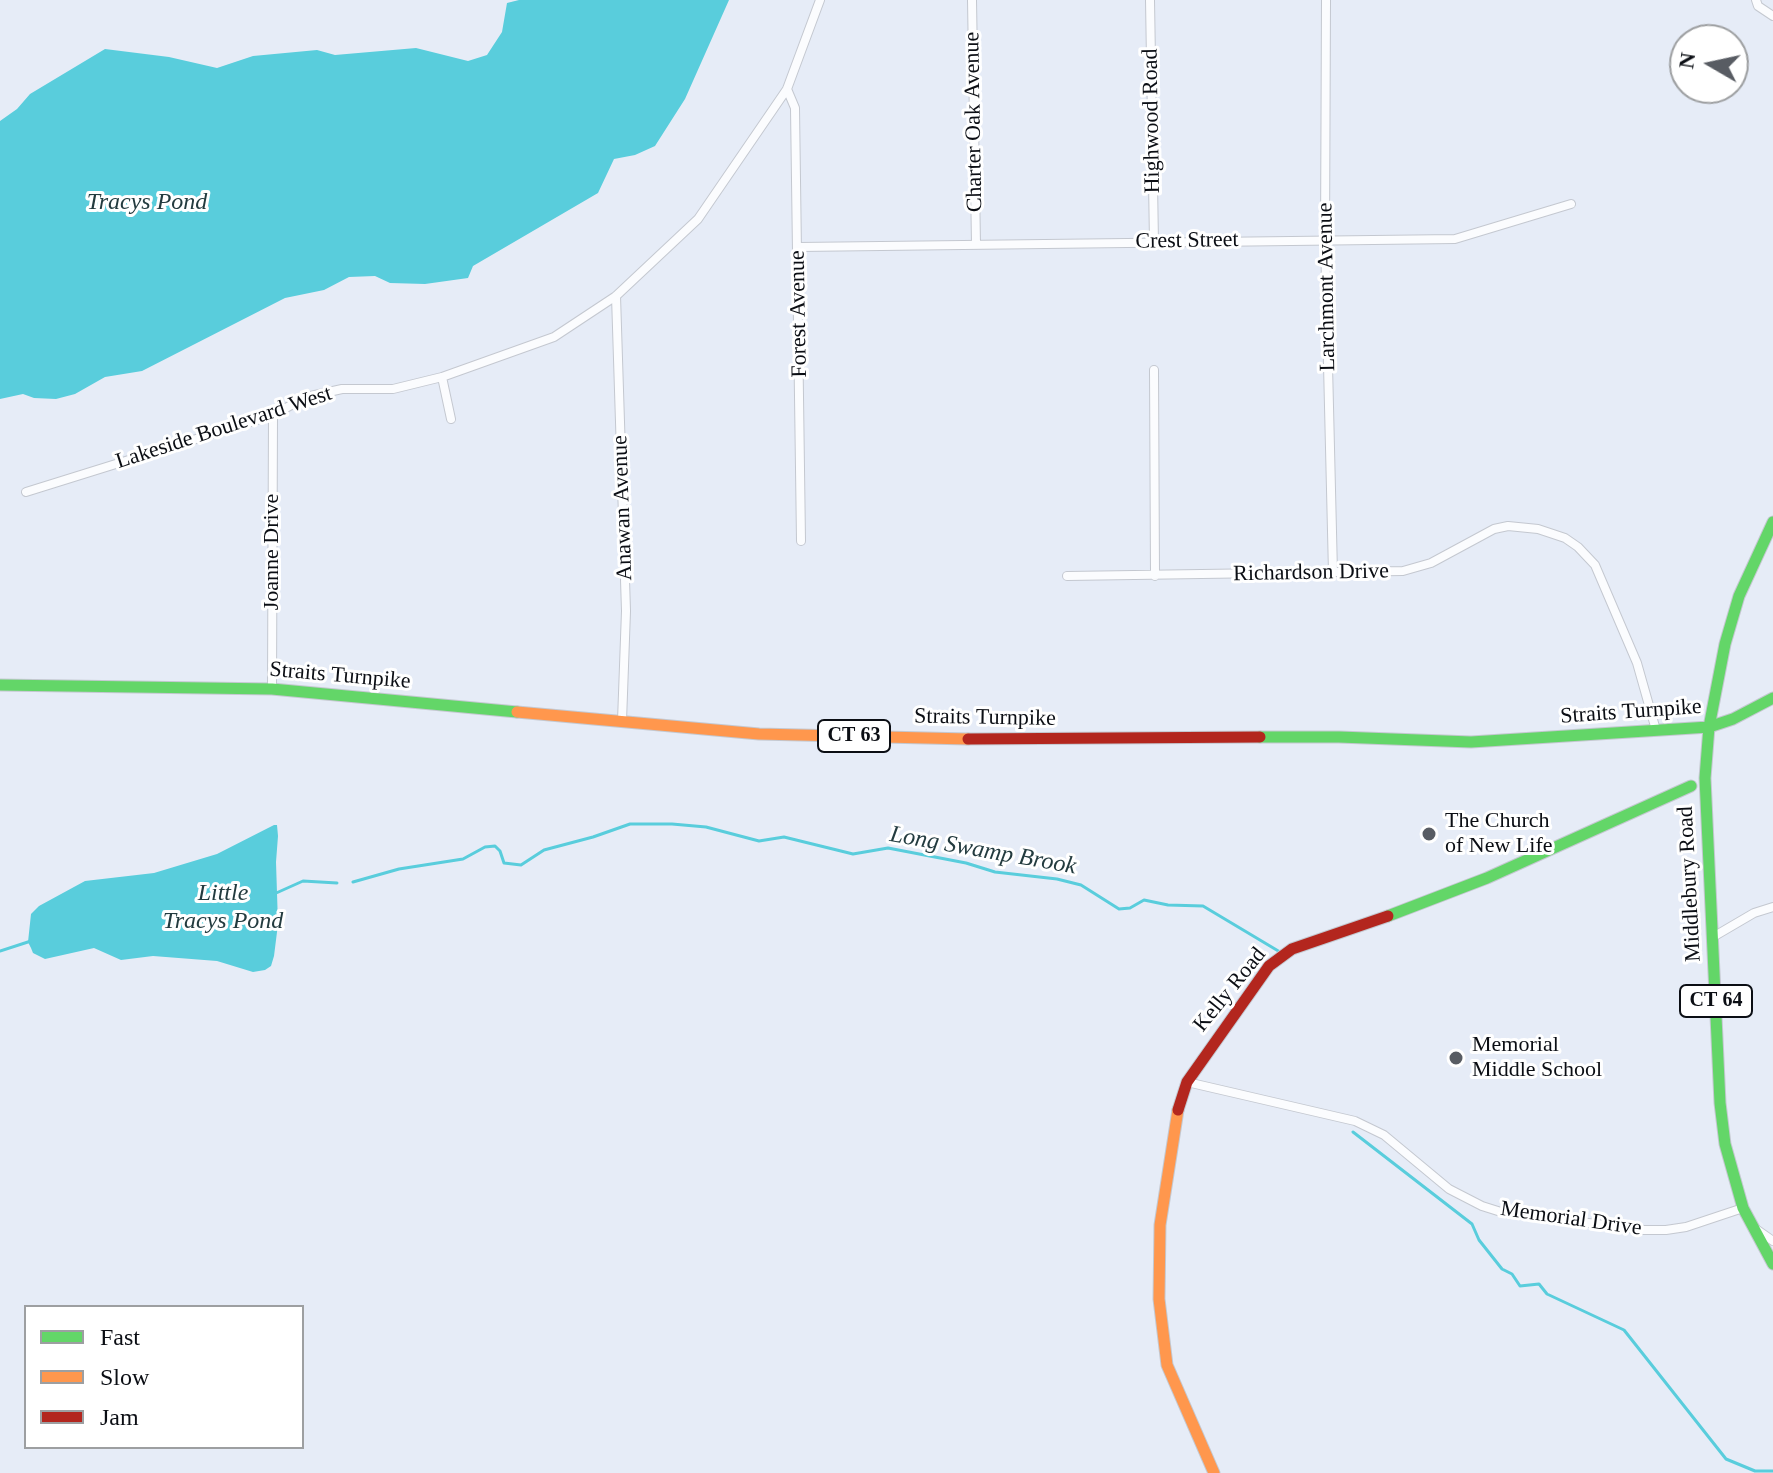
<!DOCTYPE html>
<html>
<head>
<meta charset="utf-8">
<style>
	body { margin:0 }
	#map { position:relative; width:1773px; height:1473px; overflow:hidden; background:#e6ecf7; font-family:Georgia,serif }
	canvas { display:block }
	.legend { position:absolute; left:24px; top:1305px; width:280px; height:144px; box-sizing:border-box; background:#fff; border:2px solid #9d9fa1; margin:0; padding:10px 14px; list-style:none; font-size:24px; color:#0b0e14 }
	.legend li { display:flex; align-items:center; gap:16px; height:40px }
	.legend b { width:40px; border:2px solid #9d9fa1 }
	.north { position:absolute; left:1669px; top:24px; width:80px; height:80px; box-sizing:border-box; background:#fff; border:2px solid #9d9fa1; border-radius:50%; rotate:279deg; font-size:22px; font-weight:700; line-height:32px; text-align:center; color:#0b0e14 }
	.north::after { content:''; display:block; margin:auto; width:28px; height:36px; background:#585c63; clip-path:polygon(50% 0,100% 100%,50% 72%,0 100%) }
</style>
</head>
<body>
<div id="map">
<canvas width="1773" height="1473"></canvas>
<ul class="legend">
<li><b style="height:10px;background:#63d668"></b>Fast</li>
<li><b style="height:10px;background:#ff974d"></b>Slow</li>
<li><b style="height:10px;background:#b3261e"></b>Jam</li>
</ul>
<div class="north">N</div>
</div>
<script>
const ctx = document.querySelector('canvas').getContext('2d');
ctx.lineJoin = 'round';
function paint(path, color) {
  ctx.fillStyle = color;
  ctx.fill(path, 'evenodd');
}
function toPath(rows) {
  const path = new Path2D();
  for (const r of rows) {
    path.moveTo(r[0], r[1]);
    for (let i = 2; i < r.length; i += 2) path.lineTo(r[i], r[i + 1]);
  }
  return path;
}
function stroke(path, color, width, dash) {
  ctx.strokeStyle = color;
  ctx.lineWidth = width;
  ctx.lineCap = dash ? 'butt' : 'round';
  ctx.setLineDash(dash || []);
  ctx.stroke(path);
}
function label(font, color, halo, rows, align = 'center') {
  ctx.font = font + ' Georgia,serif';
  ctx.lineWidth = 6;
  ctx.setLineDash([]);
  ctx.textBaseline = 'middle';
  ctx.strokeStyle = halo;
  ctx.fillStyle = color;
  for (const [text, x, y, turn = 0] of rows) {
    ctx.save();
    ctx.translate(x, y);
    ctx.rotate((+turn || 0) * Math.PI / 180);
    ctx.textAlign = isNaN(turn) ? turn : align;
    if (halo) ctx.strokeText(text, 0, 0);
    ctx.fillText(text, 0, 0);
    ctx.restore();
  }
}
paint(toPath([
	[519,0,729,0,685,99,655,146,635,155,614,159,598,193,473,266,468,278,425,284,390,283,375,276,349,277,324,290,285,298,142,371,105,377,75,394,56,399,34,398,23,394,0,399,0,121,17,109,30,94,105,49,169,57,217,68,253,56,317,50,335,55,416,48,468,61,487,55,502,32,507,3],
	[274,825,277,825,278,836,276,862,278,924,274,956,271,966,265,970,253,972,217,961,153,956,121,960,94,948,45,959,33,953,31,948,28,942,31,914,39,906,85,881,154,873,217,854]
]), '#59cddc');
stroke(toPath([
	[353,882,399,869,463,859,485,847,495,846,500,851,504,863,521,865,544,850,593,837,630,824,672,824,706,827,759,841,784,837,853,854,888,848,966,863,995,872,1057,879,1081,885,1119,909,1130,908,1144,900,1168,905,1203,906,1280,952],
	[274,894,303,881,337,883],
	[0,951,31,941],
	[1353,1132,1472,1224,1479,1240,1502,1269,1512,1274,1520,1286,1539,1284,1547,1294,1624,1330,1726,1459,1755,1471,1773,1471]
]), '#59cddc', 3);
const street = toPath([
	[972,0,976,244],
	[1150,0,1154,242],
	[1326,0,1325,240,1333,573],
	[1756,0,1758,6,1773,16],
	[787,89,795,108,801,541],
	[799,247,1455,239,1571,204],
	[616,296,626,611,622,721],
	[1154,370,1155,576],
	[442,377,451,419],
	[26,492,273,415,306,397,342,389,393,389,442,377,554,337,616,296,698,219,787,89,820,0],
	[1067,576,1403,571,1431,563,1494,529,1508,526,1538,529,1565,538,1578,547,1595,565,1637,663,1656,730],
	[272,689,273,415],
	[1713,937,1754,913,1773,907],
	[1187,1082,1355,1121,1384,1135,1449,1189,1482,1206,1501,1212,1644,1230,1666,1230,1686,1227,1743,1208],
	[1756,1229,1773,1241]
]);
const fast = toPath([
	[1773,522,1739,596,1725,644,1709,727,1705,778,1720,1103,1725,1144,1743,1208,1773,1264],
	[0,685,272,689,517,712],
	[1260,737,1339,737,1471,742,1709,727,1733,719,1773,698],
	[1388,916,1487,878,1691,786]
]);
const slow = toPath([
	[517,712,759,734,968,739],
	[1178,1110,1160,1225,1159,1299,1167,1365,1214,1473]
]);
const jam = toPath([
	[968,739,1260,737],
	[1178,1110,1187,1082,1269,966,1292,949,1388,916]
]);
stroke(street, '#c4c8d0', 10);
stroke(fast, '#c4c8d0', 13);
stroke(slow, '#c4c8d0', 13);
stroke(jam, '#c4c8d0', 13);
stroke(street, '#fbfcfe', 8);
stroke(fast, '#63d668', 11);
stroke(slow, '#ff974d', 11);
stroke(jam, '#b3261e', 11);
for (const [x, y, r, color] of [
	[1429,834,8,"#585c63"],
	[1456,1058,8,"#585c63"]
]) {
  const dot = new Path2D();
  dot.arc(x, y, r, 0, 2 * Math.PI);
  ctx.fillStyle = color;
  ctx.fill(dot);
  stroke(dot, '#fff', 3);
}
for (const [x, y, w] of [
	[854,736,72],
	[1716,1001,72]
]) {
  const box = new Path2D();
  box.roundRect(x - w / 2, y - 16, w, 32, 6);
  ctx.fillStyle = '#fff';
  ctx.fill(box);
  stroke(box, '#0b0e14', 2);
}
label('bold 20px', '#0b0e14', null, [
	["CT 63",854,736],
	["CT 64",1716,1001]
]);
label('22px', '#0b0e14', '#fff', [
	["Highwood Road",1152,121,-91],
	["Charter Oak Avenue",974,122,-91],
	["Crest Street",1187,241,-1],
	["Larchmont Avenue",1327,287,-91],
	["Forest Avenue",799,314,-91],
	["Lakeside Boulevard West",224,428,-18],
	["Anawan Avenue",623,508,-92],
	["Joanne Drive",272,552,-90],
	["Richardson Drive",1311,573,-1],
	["Straits Turnpike",340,676,5],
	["Straits Turnpike",1631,712,-4],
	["Straits Turnpike",985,718,1],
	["Middlebury Road",1690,884,-93],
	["Kelly Road",1230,990,-51],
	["Memorial Drive",1571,1219,8]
]);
label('22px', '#0b0e14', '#fff', [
	["The Church",1445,821],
	["of New Life",1445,846],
	["Memorial",1472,1045],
	["Middle School",1472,1070]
], 'left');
label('italic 24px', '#233b3f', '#fff', [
	["Tracys Pond",147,203],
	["Long Swamp Brook",983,851,10],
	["Little",223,894],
	["Tracys Pond",223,922]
]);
</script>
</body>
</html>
